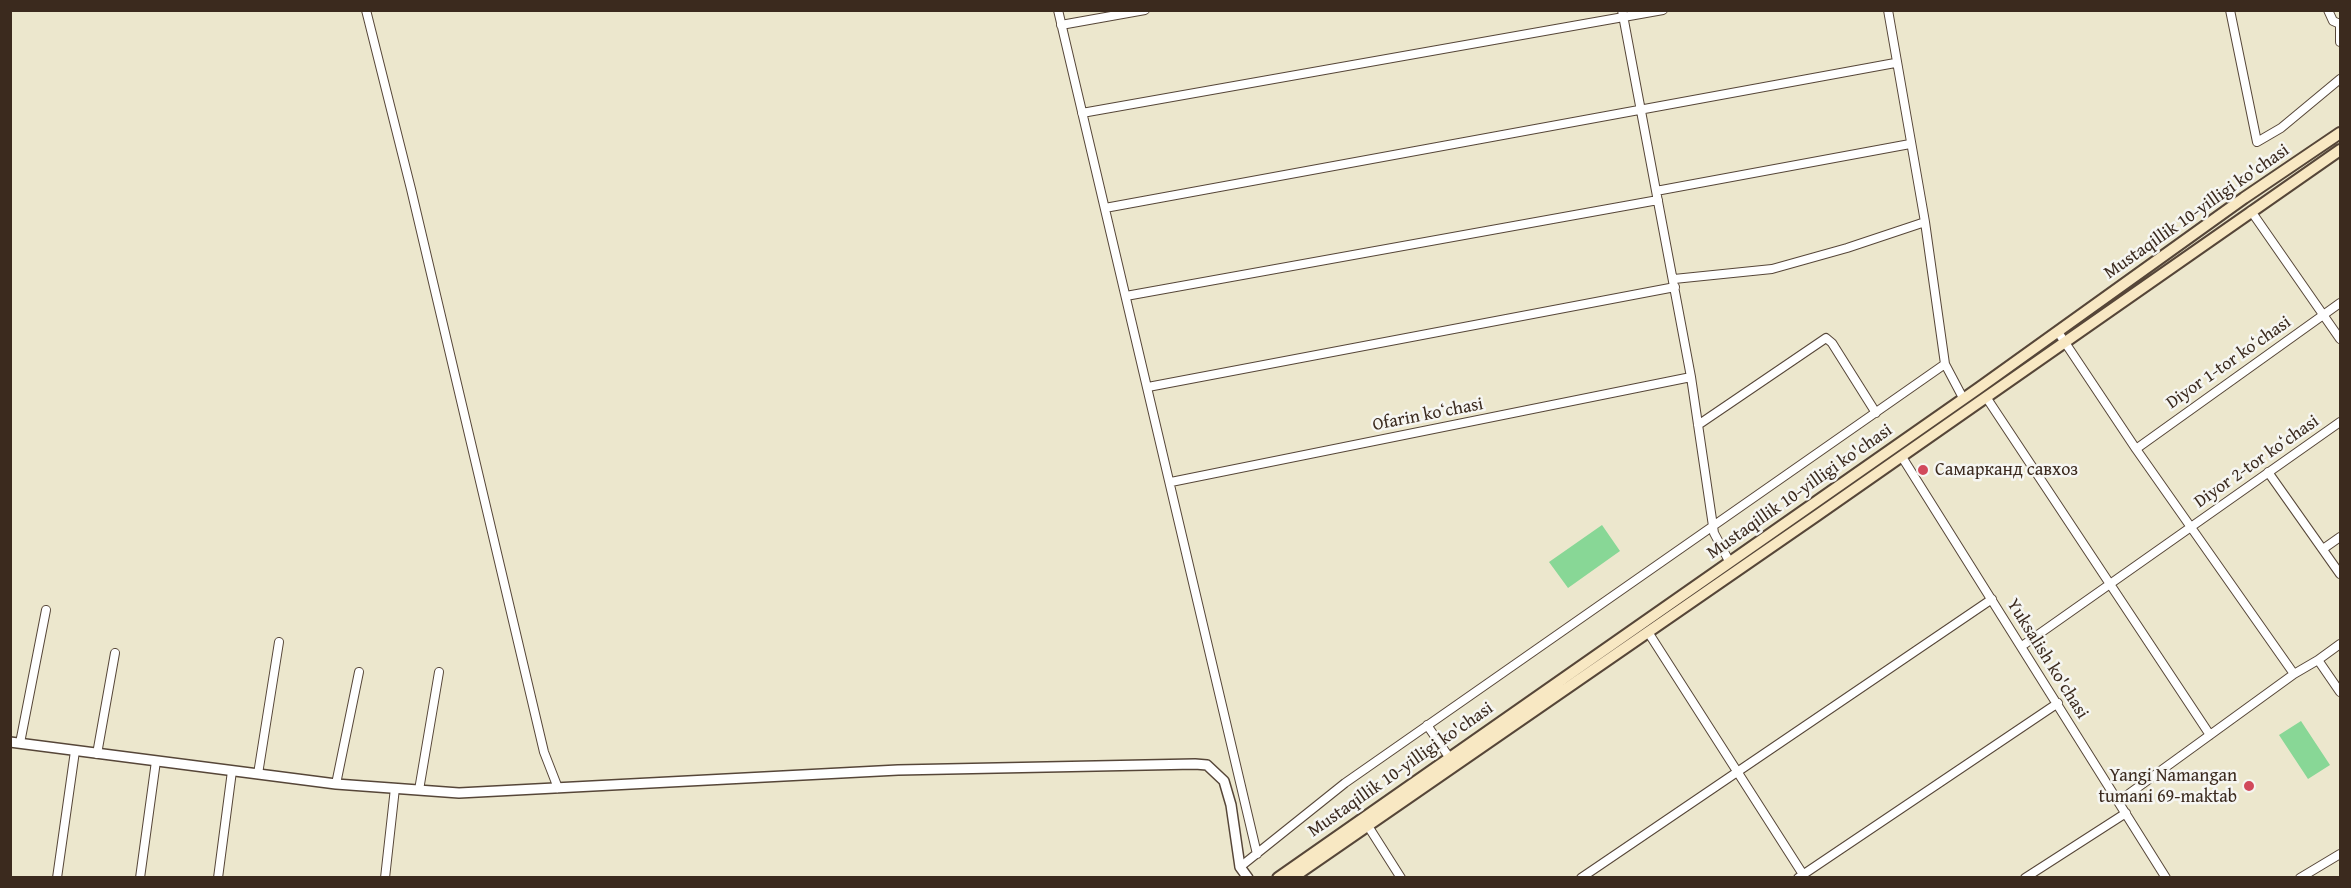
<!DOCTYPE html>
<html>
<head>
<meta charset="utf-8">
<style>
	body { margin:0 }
	#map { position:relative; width:2351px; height:888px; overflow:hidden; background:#ece7cd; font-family:"Gentium Book Plus",serif }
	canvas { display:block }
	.frame { position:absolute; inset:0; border:12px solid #3b2a1e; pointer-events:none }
</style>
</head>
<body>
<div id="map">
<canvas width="2351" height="888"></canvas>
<div class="frame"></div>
</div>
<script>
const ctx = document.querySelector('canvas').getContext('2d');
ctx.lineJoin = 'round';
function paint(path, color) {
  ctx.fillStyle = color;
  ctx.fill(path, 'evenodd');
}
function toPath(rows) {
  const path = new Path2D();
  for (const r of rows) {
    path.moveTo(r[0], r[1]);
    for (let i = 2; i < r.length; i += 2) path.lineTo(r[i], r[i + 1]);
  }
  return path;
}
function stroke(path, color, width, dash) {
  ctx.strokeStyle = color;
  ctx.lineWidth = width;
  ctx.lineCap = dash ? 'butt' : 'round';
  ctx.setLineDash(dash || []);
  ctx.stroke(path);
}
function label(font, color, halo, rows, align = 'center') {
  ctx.font = font + ' "Gentium Book Plus",serif';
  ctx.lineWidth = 5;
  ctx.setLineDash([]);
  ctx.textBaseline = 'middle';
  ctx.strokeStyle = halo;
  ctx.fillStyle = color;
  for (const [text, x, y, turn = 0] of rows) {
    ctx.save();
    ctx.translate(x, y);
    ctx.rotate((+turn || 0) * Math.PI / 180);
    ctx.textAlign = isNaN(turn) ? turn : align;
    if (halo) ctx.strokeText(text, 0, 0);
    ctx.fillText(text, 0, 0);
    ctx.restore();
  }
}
paint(toPath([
	[1602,525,1620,551,1568,588,1549,562],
	[2301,721,2330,765,2308,779,2279,735]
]), '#88d796');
const minor = toPath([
	[366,10,411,189,544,752,558,788],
	[1058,10,1257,854],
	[1622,10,1691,377,1714,533,1729,561],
	[1888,10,1925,222,1945,364,1963,398],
	[2230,10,2257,142,2281,128,2340,79],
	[2328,10,2333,21,2340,24],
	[2340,23,2340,42],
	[1061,25,1145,10],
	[1082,113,1663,10],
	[1656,191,1910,144],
	[1105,208,1895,63],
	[2251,211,2340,339],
	[1674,279,1772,269,1847,248,1925,222],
	[1126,296,1658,200],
	[2058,332,2136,449,2294,674,2318,660,2340,692],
	[1148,387,1675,287],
	[1986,397,2210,735],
	[1698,425,1826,338,1832,343,1876,413],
	[2136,449,2340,303],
	[1902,457,2166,878],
	[2268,472,2340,574],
	[1171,482,1691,377],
	[2323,549,2340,537],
	[1648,632,1804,876],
	[2022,646,2340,422],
	[2318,660,2340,644],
	[1427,725,1449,757],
	[20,743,46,610],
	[97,754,115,653],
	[258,774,279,642],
	[336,784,359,672],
	[419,790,439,672],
	[2119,801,2294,674],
	[1368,826,1401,878],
	[1240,867,1345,783,1945,364],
	[57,878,75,751],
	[140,878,156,761],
	[218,878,232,771],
	[385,878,395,788],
	[1581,878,1992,599],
	[1798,878,2058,703],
	[2025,878,2126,813],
	[2300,878,2340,854]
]);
const tertiary = toPath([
	[10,742,336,784,459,793,898,770,1195,764,1207,765,1224,781,1231,805,1240,867,1248,878]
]);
const secondary = toPath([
	[1278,878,1979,388,2244,198,2340,133],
	[1292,878,1816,516,2340,150]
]);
stroke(minor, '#564638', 10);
stroke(tertiary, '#564638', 12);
stroke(secondary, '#564638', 14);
stroke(minor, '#fff', 8);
stroke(tertiary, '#fff', 9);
stroke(secondary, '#f8e8c3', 10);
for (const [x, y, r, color] of [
	[1923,470,6,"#d1495b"],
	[2249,786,6,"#d1495b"]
]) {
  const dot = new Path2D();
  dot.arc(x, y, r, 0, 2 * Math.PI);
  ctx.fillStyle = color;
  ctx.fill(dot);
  stroke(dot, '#f6f6f2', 2);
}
label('18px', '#3b2a1e', '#f6f6f2', [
	["Mustaqillik 10-yilligi ko'chasi",2197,212,-35],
	["Diyor 1-tor koʻchasi",2229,363,-35],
	["Ofarin koʻchasi",1428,415,-11],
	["Diyor 2-tor koʻchasi",2257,462,-35],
	["Mustaqillik 10-yilligi ko'chasi",1800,492,-35],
	["Yuksalish ko'chasi",2047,659,58],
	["Mustaqillik 10-yilligi ko'chasi",1401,770,-35]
]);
label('18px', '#3b2a1e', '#f6f6f2', [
	["Самарканд савхоз",1935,470],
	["Yangi Namangan",2237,776,"right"],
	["tumani 69-maktab",2237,797,"right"]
], 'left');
</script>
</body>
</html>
